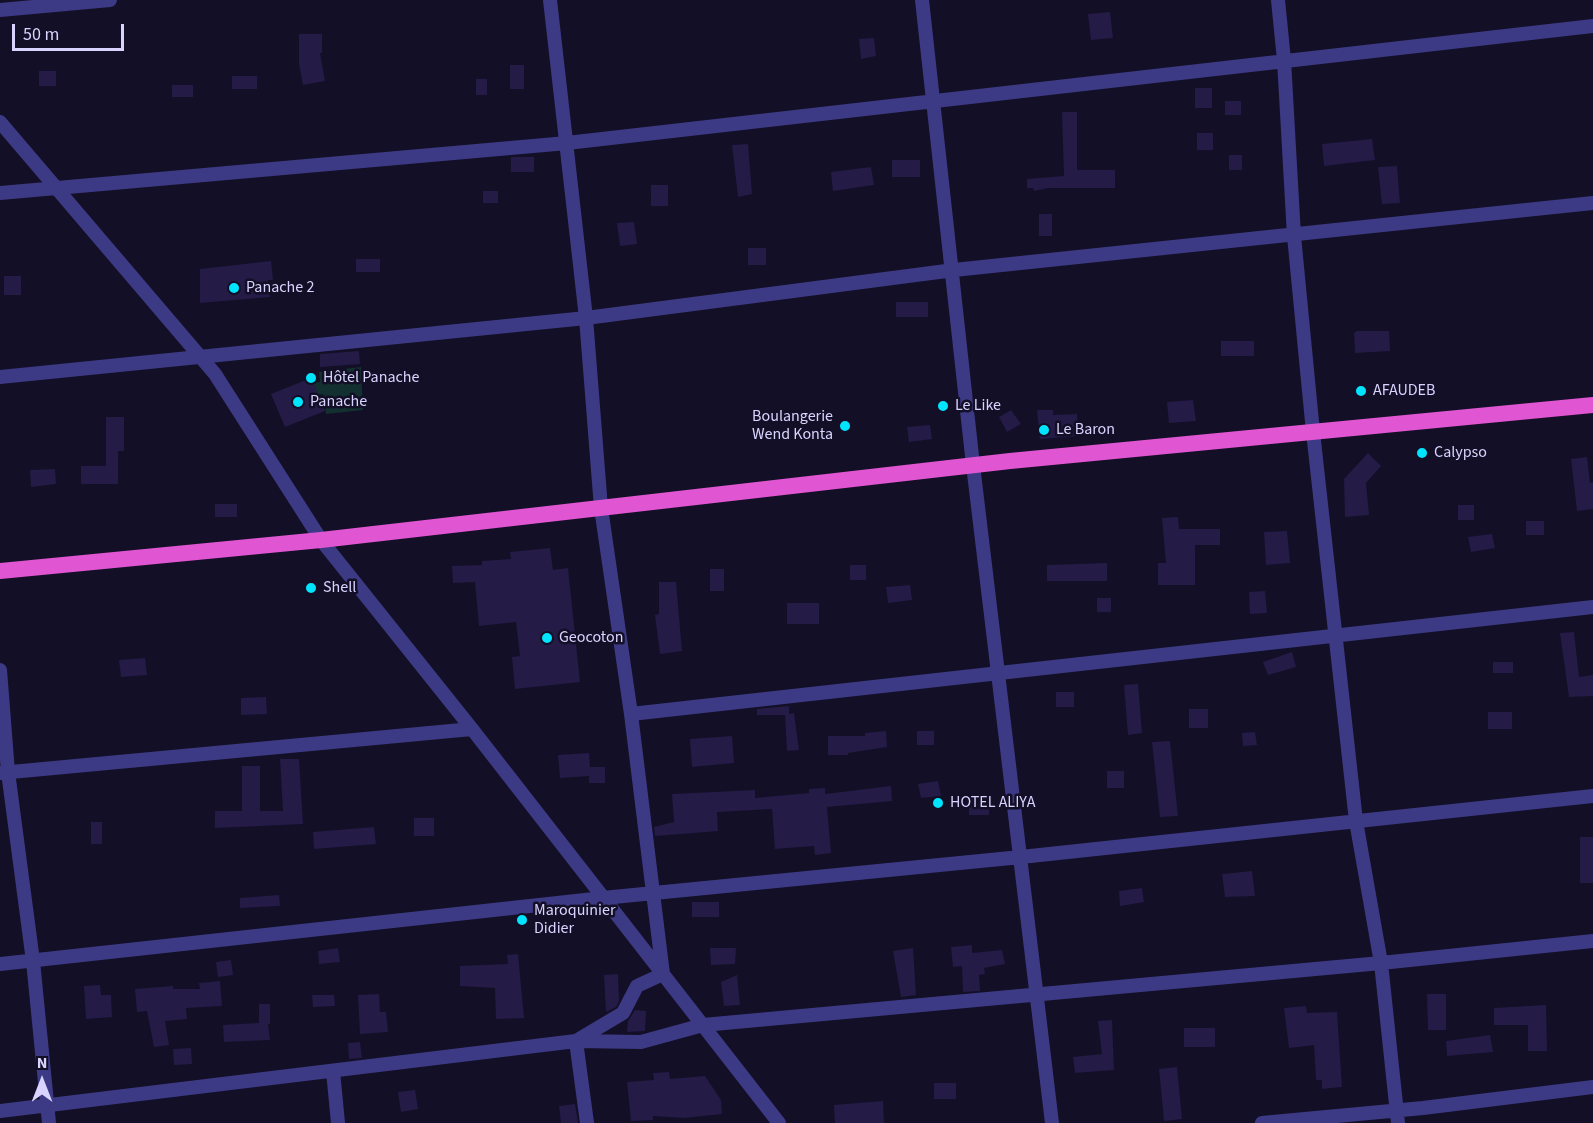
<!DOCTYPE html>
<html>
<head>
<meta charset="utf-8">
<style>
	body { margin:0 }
	#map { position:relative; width:1593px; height:1123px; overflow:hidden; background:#130f26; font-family:"Source Sans 3",sans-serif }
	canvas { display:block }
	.north { position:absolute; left:12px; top:1051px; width:60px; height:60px; -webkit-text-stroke:4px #130f26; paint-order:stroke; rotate:0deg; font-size:16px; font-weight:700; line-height:24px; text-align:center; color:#d9d4ff }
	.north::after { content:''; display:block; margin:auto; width:21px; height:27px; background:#d9d4ff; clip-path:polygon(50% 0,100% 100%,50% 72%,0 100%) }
	.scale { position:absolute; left:12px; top:24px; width:112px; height:27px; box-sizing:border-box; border:3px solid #d9d4ff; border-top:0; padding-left:8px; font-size:18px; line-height:21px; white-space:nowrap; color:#d9d4ff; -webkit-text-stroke:4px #130f26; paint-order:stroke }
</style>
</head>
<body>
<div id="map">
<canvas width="1593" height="1123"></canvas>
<div class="north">N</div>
<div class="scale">50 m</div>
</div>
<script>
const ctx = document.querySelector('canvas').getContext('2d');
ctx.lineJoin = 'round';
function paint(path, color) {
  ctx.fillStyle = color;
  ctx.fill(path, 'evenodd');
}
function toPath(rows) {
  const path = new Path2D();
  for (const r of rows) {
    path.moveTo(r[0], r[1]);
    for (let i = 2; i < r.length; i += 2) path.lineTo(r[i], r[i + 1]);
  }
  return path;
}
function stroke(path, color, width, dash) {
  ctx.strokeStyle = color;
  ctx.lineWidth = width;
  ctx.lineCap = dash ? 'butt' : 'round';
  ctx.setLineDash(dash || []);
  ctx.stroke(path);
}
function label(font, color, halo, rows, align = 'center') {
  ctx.font = font + ' "Source Sans 3",sans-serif';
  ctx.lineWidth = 5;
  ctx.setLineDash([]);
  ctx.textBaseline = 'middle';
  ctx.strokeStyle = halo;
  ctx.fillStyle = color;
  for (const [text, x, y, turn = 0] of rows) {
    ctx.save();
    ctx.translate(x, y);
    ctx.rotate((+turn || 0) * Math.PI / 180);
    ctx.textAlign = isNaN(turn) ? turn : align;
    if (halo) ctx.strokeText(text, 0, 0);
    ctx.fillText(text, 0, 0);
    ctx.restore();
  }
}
paint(toPath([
	[361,367,363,410,326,414,323,394,318,395,313,383,320,382,319,372]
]), '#12302f');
paint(toPath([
	[1110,12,1113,38,1091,40,1088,14],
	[299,34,322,34,322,53,320,53,325,81,303,85,299,64],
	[874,38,876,56,861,59,859,39],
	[510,65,524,65,524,89,510,89],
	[39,71,56,71,56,86,39,86],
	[232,76,257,76,257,89,232,89],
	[476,79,487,79,487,95,476,95],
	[172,85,193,85,193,97,172,97],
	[1195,88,1212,88,1212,108,1195,108],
	[1225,101,1241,101,1241,115,1225,115],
	[1062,112,1077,112,1077,170,1115,170,1115,188,1048,188,1034,191,1033,188,1027,188,1027,179,1064,176],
	[1197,133,1213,133,1213,150,1197,150],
	[1372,139,1375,160,1324,166,1322,144],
	[748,144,752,194,738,197,732,145],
	[1229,155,1242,155,1242,170,1229,170],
	[511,157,534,157,534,172,511,172],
	[892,160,920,160,920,177,892,177],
	[1397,166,1400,203,1382,204,1378,167],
	[871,167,874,185,833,191,831,172],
	[651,185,668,185,668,206,651,206],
	[483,191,498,191,498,203,483,203],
	[1039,214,1052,214,1052,236,1039,236],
	[634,222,637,244,620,246,617,223],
	[748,248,766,248,766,265,748,265],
	[356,259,380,259,380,272,356,272],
	[271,261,273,280,268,280,270,297,200,303,200,269],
	[4,276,21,276,21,295,4,295],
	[896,302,928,302,928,317,896,317],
	[1357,331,1389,331,1390,351,1355,353,1354,333],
	[1221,341,1254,341,1254,356,1221,356],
	[359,351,360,364,320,367,320,354],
	[311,378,325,411,285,427,271,394],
	[1193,400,1196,421,1169,423,1167,402],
	[1011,410,1021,424,1007,432,999,417],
	[1037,410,1053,410,1053,415,1077,414,1078,436,1040,439],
	[106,417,124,417,124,451,118,451,118,484,81,484,81,466,106,466],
	[930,425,932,439,909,442,907,427],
	[1368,453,1381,466,1366,483,1369,515,1345,517,1344,479],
	[1587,457,1590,483,1593,482,1593,509,1577,511,1571,459],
	[55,469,56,484,31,487,30,470],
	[215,504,237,504,237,517,215,517],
	[1458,505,1474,505,1474,520,1458,520],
	[1178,517,1179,529,1220,529,1220,545,1195,545,1195,585,1158,585,1158,563,1166,563,1162,518],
	[1526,521,1544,521,1544,535,1526,535],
	[1287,531,1290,563,1266,565,1264,532],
	[1492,534,1495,548,1471,552,1468,537],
	[550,548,553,570,568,568,580,682,515,689,512,657,520,656,516,622,479,626,475,582,453,583,452,566,482,565,482,561,511,559,510,552],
	[1107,563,1107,581,1047,581,1047,565],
	[850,565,866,565,866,580,850,580],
	[710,569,724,569,724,591,710,591],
	[659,582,676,582,682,651,660,654,655,615,659,614],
	[910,585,912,600,888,603,886,587],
	[1265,591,1267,613,1250,614,1249,592],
	[1097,598,1111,598,1111,612,1097,612],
	[787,603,819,603,819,624,787,624],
	[1574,632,1579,677,1593,675,1593,696,1569,697,1560,633],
	[1292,652,1296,667,1268,675,1263,662],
	[145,658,147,675,121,677,119,660],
	[1493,662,1513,662,1513,673,1493,673],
	[1138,684,1142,733,1128,735,1124,685],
	[1056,692,1074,692,1074,707,1056,707],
	[266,697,267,714,241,715,241,698],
	[789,706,789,714,794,713,799,750,787,751,785,715,757,715,757,709],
	[1189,709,1208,709,1208,728,1189,728],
	[1488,712,1512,712,1512,729,1488,729],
	[886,731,887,747,848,753,848,755,828,755,828,736,865,736,865,733],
	[917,731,934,731,934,745,917,745],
	[1255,732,1257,745,1243,746,1242,733],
	[732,736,734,763,692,767,690,739],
	[1170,741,1178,816,1160,817,1152,742],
	[589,753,590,767,605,767,605,783,589,783,589,776,560,778,558,755],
	[280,759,299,759,303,824,215,828,215,811,242,811,242,766,260,766,260,811,283,811],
	[1107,771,1124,771,1124,788,1107,788],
	[938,781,941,796,921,798,918,784],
	[891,786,892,801,827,807,831,853,815,855,814,846,775,849,772,809,717,812,718,831,655,836,654,827,674,822,672,794,755,790,755,798,809,793,809,789,825,788,825,794],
	[969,802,989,802,989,815,969,815],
	[414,818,434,818,434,836,414,836],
	[91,822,102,822,102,844,91,844],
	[374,827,376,844,314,849,313,832],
	[1580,837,1593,837,1593,883,1580,883],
	[1252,871,1255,896,1225,897,1222,874],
	[1142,888,1144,902,1120,906,1119,891],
	[279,895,280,906,240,908,240,898],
	[692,902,719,902,719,917,692,917],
	[972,945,972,953,1002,950,1005,964,984,968,985,974,979,975,980,991,963,992,962,966,953,967,951,947],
	[338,948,340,962,319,964,318,951],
	[710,948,736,948,735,964,711,965],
	[913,948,916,995,901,997,893,951],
	[518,954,524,1018,496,1019,495,988,460,986,460,966,508,964,507,955],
	[231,960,233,975,218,977,216,962],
	[618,974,619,1001,616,1007,606,1012,604,975],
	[737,975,740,1005,724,1006,721,982],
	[220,981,222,1006,186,1008,187,1019,165,1021,169,1045,154,1047,147,1011,137,1012,135,989,173,986,173,989,200,989,199,983],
	[100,985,101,995,111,995,112,1017,86,1019,84,986],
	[379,994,380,1012,386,1012,388,1032,360,1034,358,995],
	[1427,994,1446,994,1446,1030,1428,1030],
	[312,995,334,995,335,1006,313,1007],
	[259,1004,270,1004,270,1024,268,1024,270,1040,224,1042,223,1025,259,1023],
	[1546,1005,1547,1051,1528,1051,1528,1025,1494,1025,1494,1008],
	[1306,1006,1307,1013,1337,1012,1342,1087,1322,1089,1322,1080,1316,1080,1314,1045,1289,1048,1284,1008],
	[635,1010,646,1011,645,1031,627,1032,628,1021],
	[1112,1020,1114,1070,1075,1073,1073,1057,1102,1054,1098,1021],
	[1184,1028,1215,1028,1215,1047,1184,1047],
	[1490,1035,1493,1052,1447,1056,1446,1041],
	[360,1042,362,1058,349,1059,348,1043],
	[191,1048,192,1064,174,1065,173,1049],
	[1177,1067,1182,1119,1164,1121,1159,1069],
	[669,1072,670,1079,705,1076,721,1100,722,1114,684,1118,653,1116,653,1120,631,1121,627,1082,654,1080,653,1073],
	[934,1083,956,1083,956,1099,934,1099],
	[415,1090,418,1109,401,1112,398,1092],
	[883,1101,884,1123,835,1123,834,1105],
	[575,1104,578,1123,561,1123,559,1106]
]), '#241b47');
stroke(toPath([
	[550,0,586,318,601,508,631,714,663,974,637,986,623,1013,576,1041,587,1123],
	[922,0,973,465,1052,1123],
	[1278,0,1284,60,1294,236,1313,432,1356,821,1381,963,1398,1123],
	[0,10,110,0],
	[0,122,215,374,321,540,472,729,779,1123],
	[0,193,567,143,1593,26],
	[0,377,586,318,954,270,1593,203],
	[0,670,8,772,33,961,49,1123],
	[631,714,1593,607],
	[0,773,472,729],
	[0,964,603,898,1021,857,1593,796],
	[333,1071,338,1123],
	[0,1111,576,1041,641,1042,703,1025,1381,963,1593,941],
	[1262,1123,1423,1108,1593,1087]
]), '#3d3a85', 14);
stroke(toPath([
	[0,571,321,540,1010,461,1593,405]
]), '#e055d1', 16);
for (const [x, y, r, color] of [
	[234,288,6,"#00e5ff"],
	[311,378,6,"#00e5ff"],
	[1361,391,6,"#00e5ff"],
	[298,402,6,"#00e5ff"],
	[943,406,6,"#00e5ff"],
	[845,426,6,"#00e5ff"],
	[1044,430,6,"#00e5ff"],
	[1422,453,6,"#00e5ff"],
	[311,588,6,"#00e5ff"],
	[547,638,6,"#00e5ff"],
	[938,803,6,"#00e5ff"],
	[522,920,6,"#00e5ff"]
]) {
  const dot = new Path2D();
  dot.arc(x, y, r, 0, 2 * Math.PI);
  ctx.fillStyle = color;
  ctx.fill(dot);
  stroke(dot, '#130f26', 2);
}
label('16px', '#d9d4ff', '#130f26', [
	["Panache 2",246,288],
	["Hôtel Panache",323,378],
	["AFAUDEB",1373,391],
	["Panache",310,402],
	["Le Like",955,406],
	["Boulangerie",833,417,"right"],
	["Wend Konta",833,435,"right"],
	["Le Baron",1056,430],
	["Calypso",1434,453],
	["Shell",323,588],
	["Geocoton",559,638],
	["HOTEL ALIYA",950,803],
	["Maroquinier",534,911],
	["Didier",534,929]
], 'left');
</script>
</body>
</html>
